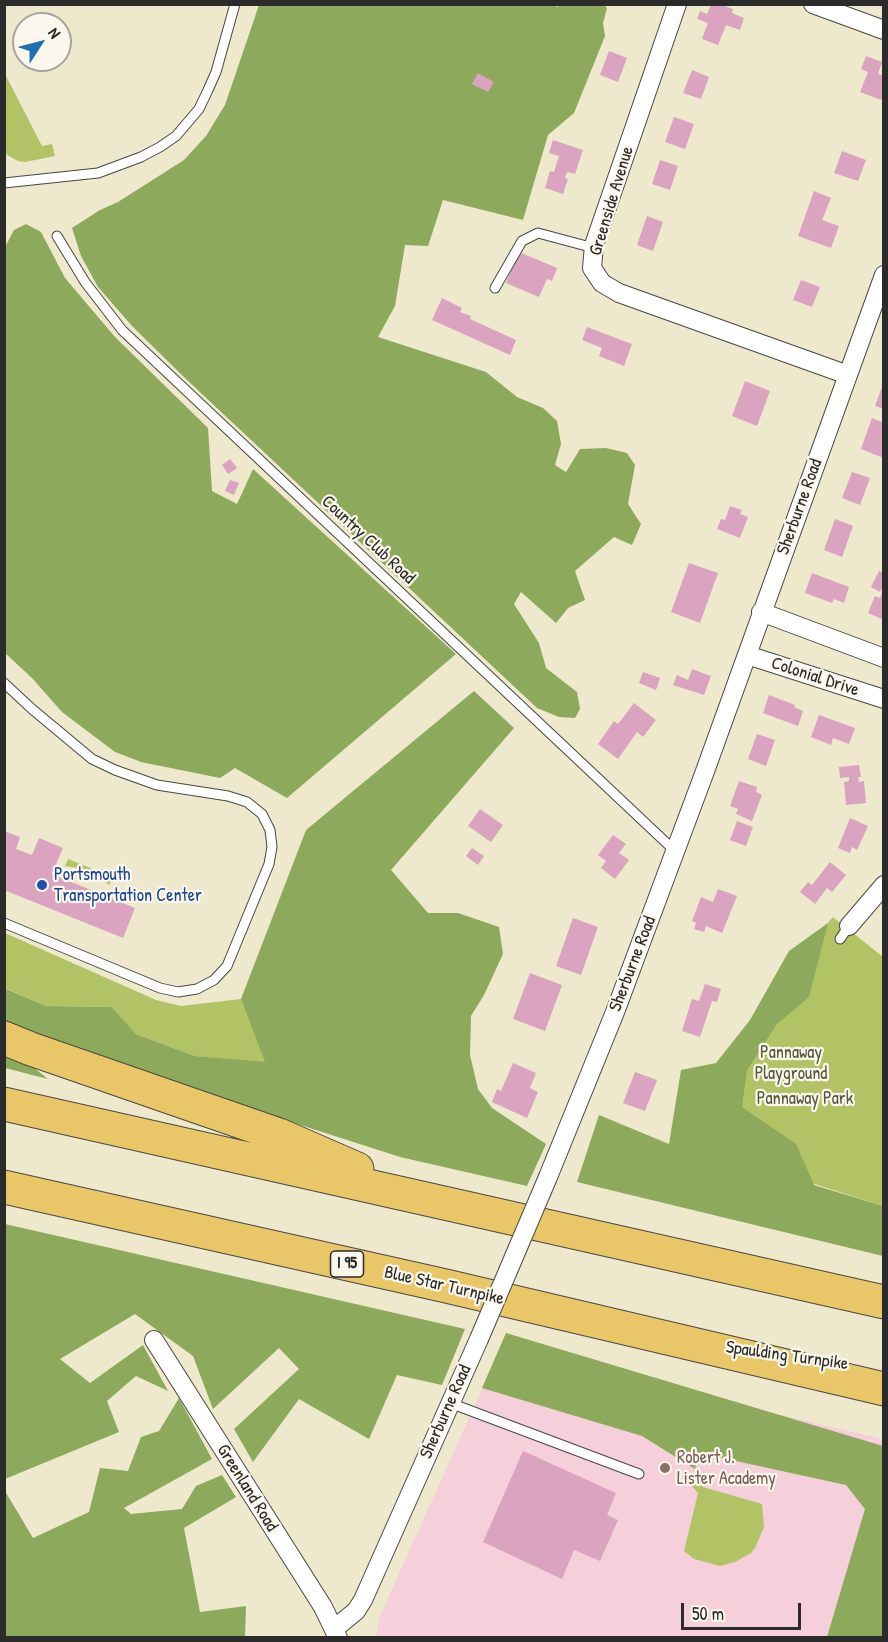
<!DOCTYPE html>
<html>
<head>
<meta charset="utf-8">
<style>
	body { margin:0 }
	#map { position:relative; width:888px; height:1642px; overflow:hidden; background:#eee8cd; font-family:"Patrick Hand",sans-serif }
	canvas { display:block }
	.frame { position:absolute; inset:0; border:6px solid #2b2b2b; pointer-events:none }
	.north { position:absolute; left:12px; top:12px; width:60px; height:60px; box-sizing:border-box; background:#fbf7ec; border:2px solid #a8a59f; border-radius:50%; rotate:54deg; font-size:16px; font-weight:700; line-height:24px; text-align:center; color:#2b2b2b }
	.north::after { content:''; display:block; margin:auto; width:21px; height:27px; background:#1f6fb2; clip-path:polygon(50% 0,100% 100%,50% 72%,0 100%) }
	.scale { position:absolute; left:681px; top:1603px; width:120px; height:27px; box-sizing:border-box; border:3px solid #2b2b2b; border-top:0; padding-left:8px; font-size:18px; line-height:21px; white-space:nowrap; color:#2b2b2b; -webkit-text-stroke:4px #fbf7ec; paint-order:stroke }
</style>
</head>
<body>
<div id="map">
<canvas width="888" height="1642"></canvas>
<div class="frame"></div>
<div class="north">N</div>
<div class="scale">50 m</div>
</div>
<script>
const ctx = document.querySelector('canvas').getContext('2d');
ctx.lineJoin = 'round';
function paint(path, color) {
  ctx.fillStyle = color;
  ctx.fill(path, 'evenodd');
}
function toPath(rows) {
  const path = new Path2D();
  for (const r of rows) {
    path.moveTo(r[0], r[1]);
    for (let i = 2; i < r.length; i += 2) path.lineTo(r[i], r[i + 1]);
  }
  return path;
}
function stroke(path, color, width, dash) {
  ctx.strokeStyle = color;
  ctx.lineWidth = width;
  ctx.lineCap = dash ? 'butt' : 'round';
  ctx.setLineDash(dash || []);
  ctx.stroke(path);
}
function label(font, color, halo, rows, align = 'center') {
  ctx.font = font + ' "Patrick Hand",sans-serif';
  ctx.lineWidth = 4.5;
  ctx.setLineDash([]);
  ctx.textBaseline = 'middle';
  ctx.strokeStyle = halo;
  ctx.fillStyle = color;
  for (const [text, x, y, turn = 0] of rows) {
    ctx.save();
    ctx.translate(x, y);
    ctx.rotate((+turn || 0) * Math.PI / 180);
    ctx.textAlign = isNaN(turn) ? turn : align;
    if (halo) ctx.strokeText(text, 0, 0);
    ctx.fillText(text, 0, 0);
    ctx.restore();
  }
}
paint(toPath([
	[500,1349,883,1439,883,1496,839,1637,376,1638,379,1618]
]), '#f5cfda');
paint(toPath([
	[4,72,42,146,52,144,55,156,25,162,18,161,7,155,4,146],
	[68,859,113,877,109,885,91,870,65,866],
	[833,917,883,957,883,1206,700,1147,778,983],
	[5,933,156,1000,181,1006,241,999,266,1063,195,1056,136,1034,112,1007,46,1006,5,988],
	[698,1480,703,1487,762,1504,764,1527,755,1548,751,1553,735,1562,720,1566,694,1559,684,1551,698,1493,691,1485]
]), '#b2c366');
paint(toPath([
	[555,4,557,7,562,4,603,4,607,8,603,23,605,36,574,113,548,135,523,220,443,200,428,246,405,245,395,306,378,337,486,372,517,397,543,408,557,421,561,444,555,465,566,472,580,449,606,448,627,453,635,465,628,504,641,524,632,545,614,537,575,571,585,600,568,608,556,623,521,592,514,604,539,643,546,668,577,692,580,709,575,718,559,717,537,708,187,380,132,326,98,287,81,256,72,228,100,210,118,202,184,160,206,136,225,105,259,5],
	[26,224,41,232,65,278,115,337,208,428,212,491,237,504,253,469,456,654,287,798,235,768,220,778,141,762,115,752,62,712,32,678,5,653,4,249,14,230],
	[474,691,514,728,391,870,428,913,458,913,499,927,503,954,484,995,471,1016,470,1055,478,1089,492,1108,546,1144,527,1186,400,1157,5,1030,4,988,46,1006,112,1007,136,1034,195,1056,265,1062,241,999,306,830],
	[828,923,809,997,777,1024,747,1070,742,1107,796,1144,814,1185,883,1206,883,1256,577,1182,599,1115,669,1144,681,1070,716,1063,750,1020,789,951],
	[5,1049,19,1056,48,1079,5,1068],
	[5,1224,465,1329,442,1385,397,1375,369,1439,299,1399,253,1462,234,1429,299,1369,279,1348,213,1409,193,1356,135,1314,60,1359,90,1383,143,1345,168,1391,136,1376,107,1401,119,1432,5,1479],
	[506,1333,883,1446,883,1637,827,1637,865,1509,846,1485,699,1453,695,1469,642,1436,482,1388],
	[179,1398,212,1459,124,1508,131,1514,182,1509,196,1486,222,1475,236,1497,184,1528,200,1612,246,1606,245,1637,5,1637,5,1491,33,1538,89,1512,100,1468,128,1471,141,1437,159,1431]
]), '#8da95b');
paint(toPath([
	[711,5,722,5,733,9,732,13,744,18,740,30,726,25,718,45,702,39,708,23,697,19,700,11,707,14],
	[609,51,627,58,618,82,600,75],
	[866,56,882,62,878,74,884,76,884,93,881,100,860,92,868,72,861,69],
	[692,70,709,77,701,99,683,93],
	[478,73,494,82,488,92,472,84],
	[674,117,694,124,685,149,665,142],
	[553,140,583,150,575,174,567,172,565,178,568,179,563,194,545,188,550,171,554,172,559,156,549,153],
	[842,151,866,160,858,181,834,173],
	[660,160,678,166,670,190,652,184],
	[814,191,831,198,822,220,839,226,831,248,798,236],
	[647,216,663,222,653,251,637,245],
	[519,252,557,268,552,281,547,279,539,297,506,283],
	[801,280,820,287,812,307,793,300],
	[442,298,462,308,460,312,471,316,470,319,516,340,510,355,432,320],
	[587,327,632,344,624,366,599,356,602,348,582,340],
	[745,381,770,391,757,426,732,416],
	[883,384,884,384,884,409,875,406],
	[872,418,884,423,884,450,881,457,861,449],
	[230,459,237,468,228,474,222,465],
	[852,472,870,478,860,505,842,498],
	[230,480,239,483,234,495,225,491],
	[730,506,742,510,740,514,748,517,740,538,717,529,721,519,725,520],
	[835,519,853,526,842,557,824,550],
	[689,563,718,573,700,623,671,612],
	[879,571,884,573,884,585,880,592,871,587],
	[812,573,849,587,844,603,834,599,832,603,805,593],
	[883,590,884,590,884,620,868,613,875,596,880,598],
	[692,669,711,676,704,695,673,685,677,675,688,680],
	[643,672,660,678,656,690,639,683],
	[769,695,795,705,794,707,803,711,798,726,763,713],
	[634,703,656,720,643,737,637,732,618,759,598,744,614,721,618,724],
	[819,715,855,728,849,744,833,738,831,745,811,737],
	[757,734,775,740,766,766,748,759],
	[859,765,861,777,858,777,859,782,864,781,866,803,846,805,844,782,849,781,849,777,840,778,839,767],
	[739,781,757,787,756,792,762,795,752,821,736,814,738,809,730,806],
	[480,809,503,825,491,842,468,826],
	[850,818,868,826,857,850,852,847,850,853,838,848],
	[737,821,753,827,746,846,730,840],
	[4,831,20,837,16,849,32,855,39,838,63,848,52,874,135,908,123,938,4,890],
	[613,835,626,844,619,853,629,860,615,879,601,868,606,861,598,855],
	[472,848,484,856,478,865,466,856],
	[830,862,846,875,832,892,827,888,815,904,800,892,808,882,812,885],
	[718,889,737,896,722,933,706,926,704,932,694,929,696,923,692,921,701,897,713,902],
	[573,918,598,927,581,975,556,966],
	[530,973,562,985,545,1031,513,1019],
	[705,984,721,989,717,1002,712,1001,700,1037,682,1031,692,999,699,1001],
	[513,1063,536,1073,530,1088,538,1092,527,1118,492,1102,497,1089,501,1091],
	[635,1072,657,1080,645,1111,623,1103],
	[523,1451,616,1493,607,1515,618,1520,600,1561,574,1550,562,1579,483,1542]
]), '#daa4c1');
const lane = toPath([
	[4,183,98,173,141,157,160,147,176,136,199,109,208,90,216,72,235,4],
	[57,236,85,282,122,330,675,851],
	[495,288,522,241,538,233,594,248],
	[4,683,32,709,92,759,115,770,157,785,228,796,247,802,262,814,270,830,272,847,269,864,227,966,214,980,197,989,178,992,160,988,4,923],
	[840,939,849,926],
	[450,1403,639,1474]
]);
const street = toPath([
	[677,4,594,245,592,268,602,283,619,293,848,375],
	[813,4,884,30],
	[761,612,884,658],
	[747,655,884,699],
	[849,926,884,885],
	[548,1177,615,1012,704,774,884,275],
	[154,1340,323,1607,338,1638],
	[334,1629,356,1611,363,1600,479,1339]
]);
const highway = toPath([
	[4,1038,31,1049,279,1135,357,1169],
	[4,1104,884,1302],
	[4,1187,446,1286,884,1389]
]);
stroke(lane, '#484743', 11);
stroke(street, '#484743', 20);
stroke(highway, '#484743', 35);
stroke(lane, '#fff', 9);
stroke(street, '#fff', 18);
stroke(highway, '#e9c769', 33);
const streetBridge = toPath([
	[479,1339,548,1177]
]);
stroke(streetBridge, '#484743', 20, []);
stroke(streetBridge, '#fff', 18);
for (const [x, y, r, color] of [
	[42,885,6,"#1a4fb4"],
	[665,1468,6,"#8d6e63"]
]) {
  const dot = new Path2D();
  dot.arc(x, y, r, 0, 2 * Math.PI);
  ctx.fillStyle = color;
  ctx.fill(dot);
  stroke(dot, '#fbf7ec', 2);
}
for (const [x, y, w] of [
	[347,1264,33]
]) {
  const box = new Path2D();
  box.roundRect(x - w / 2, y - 13, w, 26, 4.5);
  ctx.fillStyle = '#fbf7ec';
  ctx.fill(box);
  stroke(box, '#2b2b2b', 1.5);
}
label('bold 16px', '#2b2b2b', null, [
	["I 95",347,1264]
]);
label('18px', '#2b2b2b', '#fbf7ec', [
	["Greenside Avenue",612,201,-73],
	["Sherburne Road",800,507,-70],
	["Country Club Road",368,540,43],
	["Colonial Drive",815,677,18],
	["Sherburne Road",633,964,-69],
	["Blue Star Turnpike",444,1286,13],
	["Spaulding Turnpike",787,1356,8],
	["Sherburne Road",446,1412,-66],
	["Greenland Road",247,1488,58]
]);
label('18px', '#164399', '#fbf7ec', [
	["Portsmouth",54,875],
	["Transportation Center",54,896]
], 'left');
label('18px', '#54593d', '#fbf7ec', [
	["Pannaway",791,1053],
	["Playground",791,1074],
	["Pannaway Park",805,1099]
]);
label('18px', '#785e54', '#fbf7ec', [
	["Robert J.",677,1458],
	["Lister Academy",677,1479]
], 'left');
</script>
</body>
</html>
